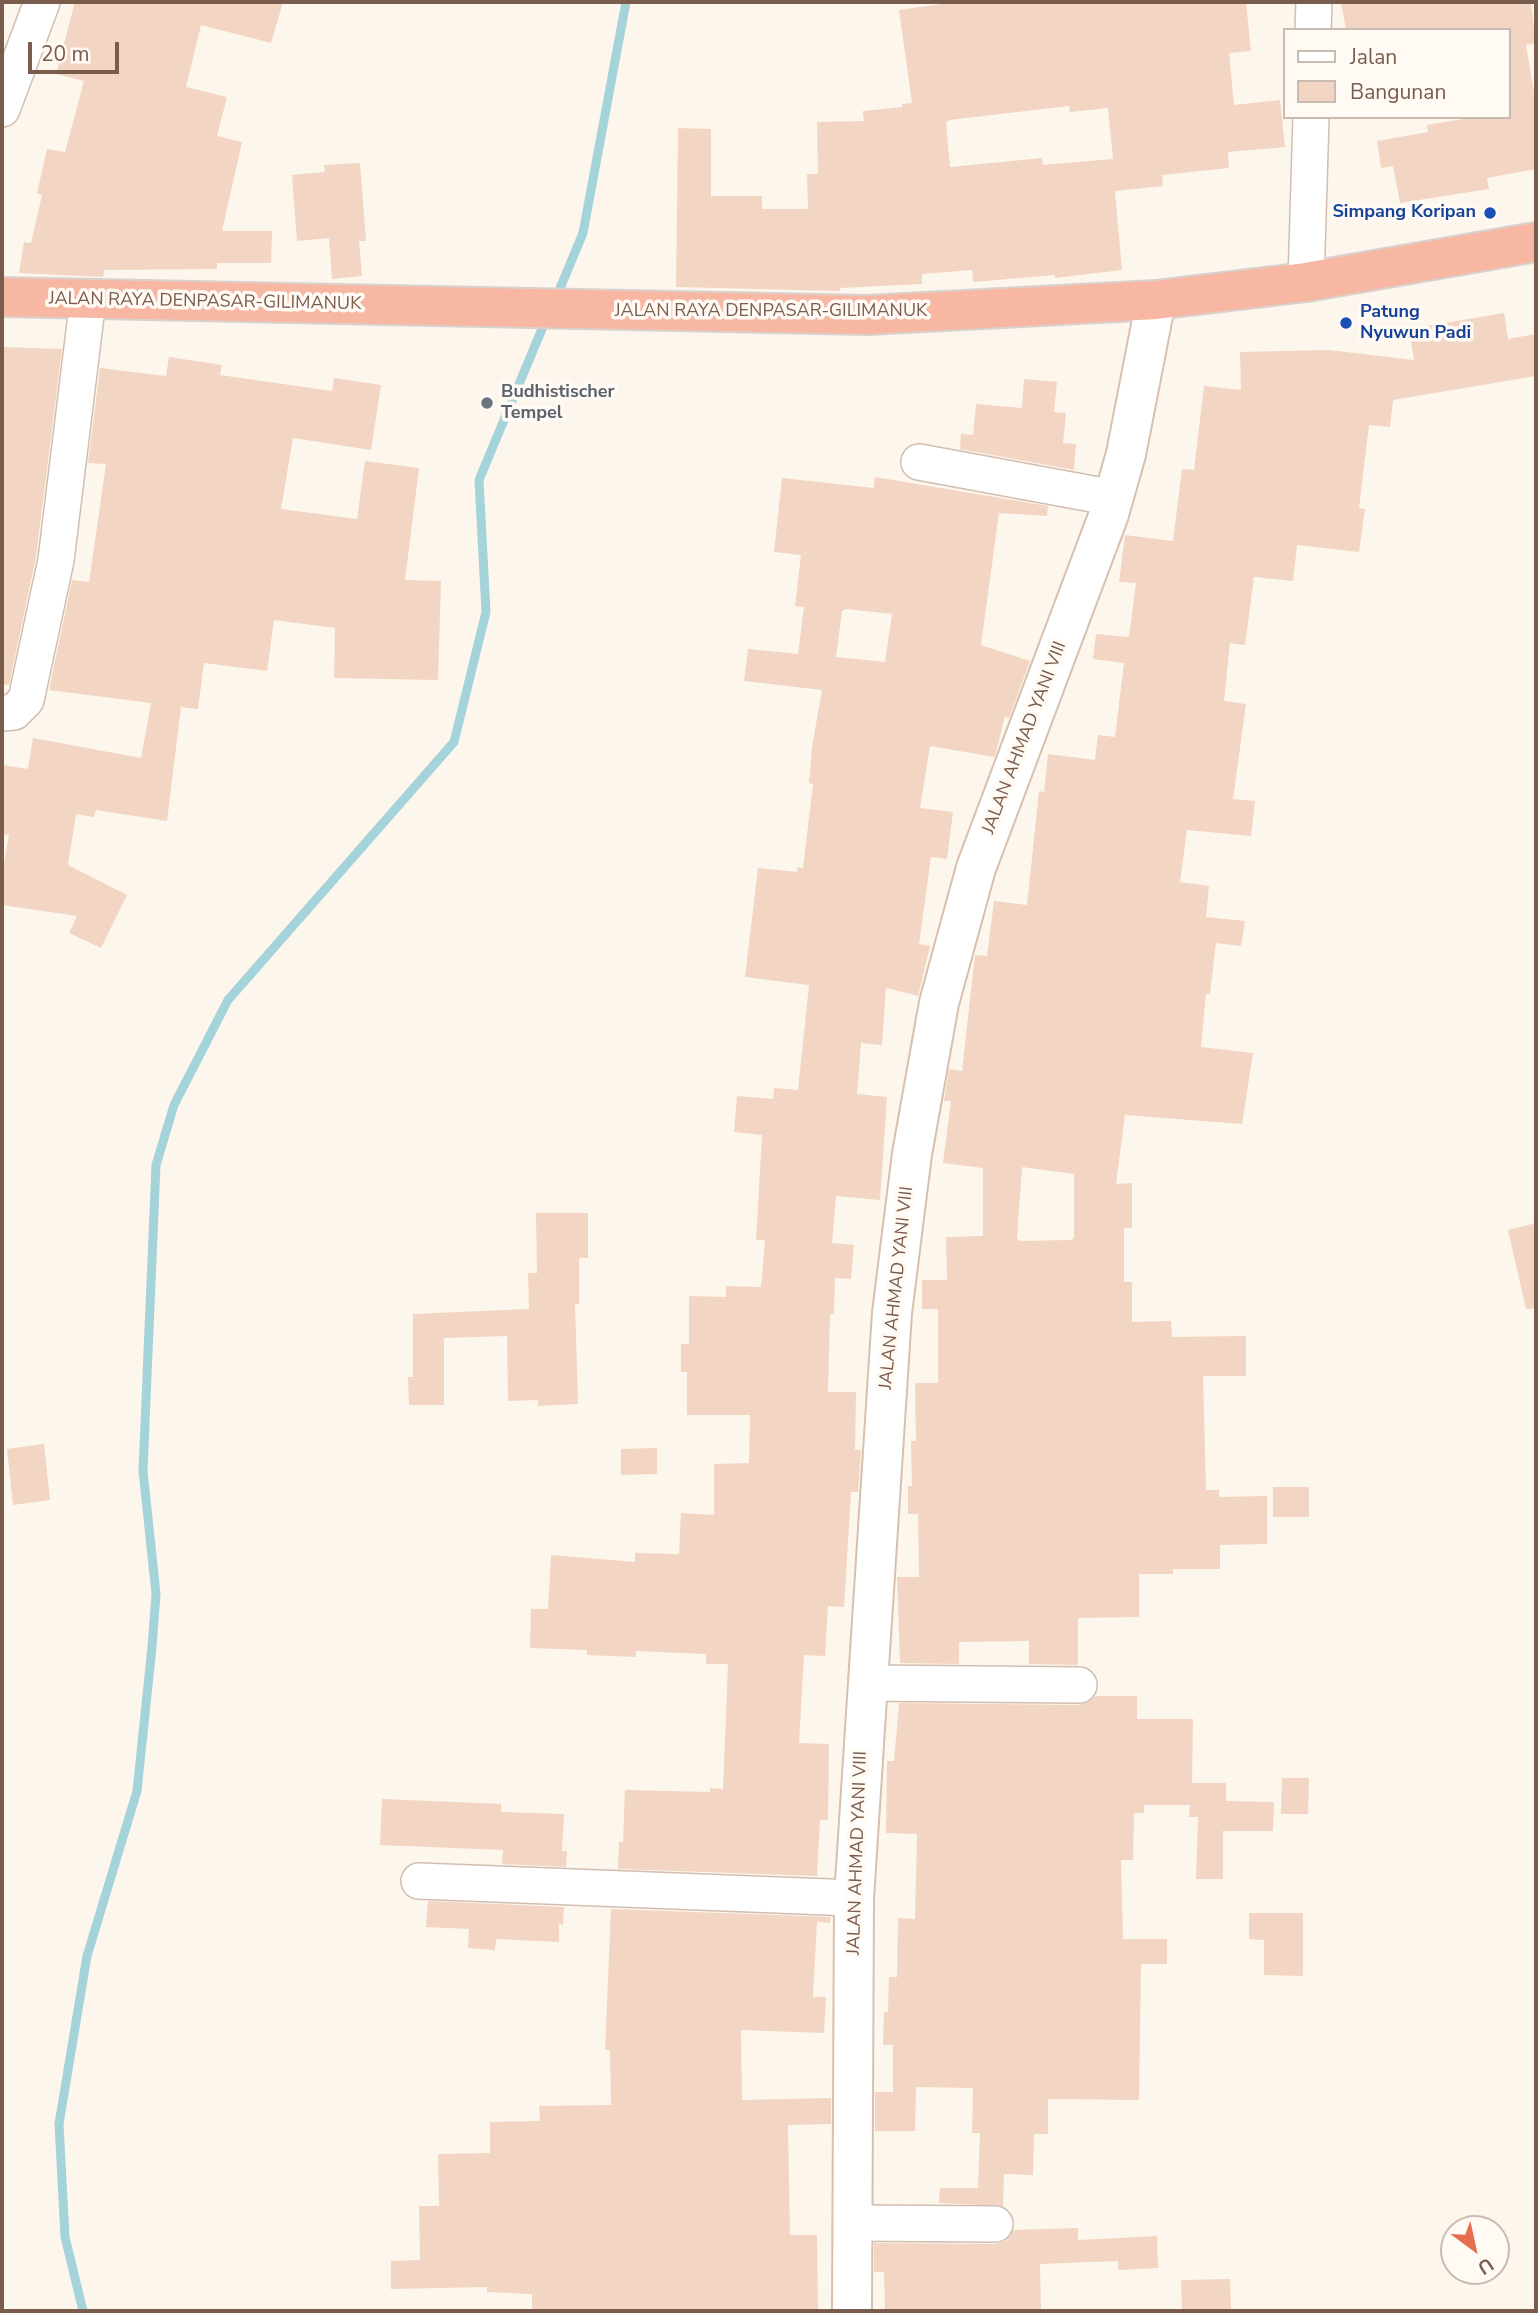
<!DOCTYPE html>
<html>
<head>
<meta charset="utf-8">
<style>
	body { margin:0 }
	#map { position:relative; width:1538px; height:2313px; overflow:hidden; background:#fdf6ec; font-family:"Nunito Sans",sans-serif }
	canvas { display:block }
	.frame { position:absolute; inset:0; border:4px solid #7a5c4d; pointer-events:none }
	.legend { position:absolute; left:1283px; top:28px; width:228px; height:91px; box-sizing:border-box; background:#fffaf3; border:2px solid #cabbb1; margin:0; padding:9px 12px; list-style:none; font-size:21px; color:#7a5c4d }
	.legend li { display:flex; align-items:center; gap:14px; height:35px }
	.legend b { width:35px; border:2px solid #cabbb1 }
	.north { position:absolute; left:1440px; top:2215px; width:70px; height:70px; box-sizing:border-box; background:#fffaf3; border:2px solid #cabbb1; border-radius:50%; rotate:147deg; font-size:19px; font-weight:700; line-height:28px; text-align:center; color:#7a5c4d }
	.north::after { content:''; display:block; margin:auto; width:24px; height:32px; background:#e76f51; clip-path:polygon(50% 0,100% 100%,50% 72%,0 100%) }
	.scale { position:absolute; left:28px; top:42px; width:91px; height:32px; box-sizing:border-box; border:4px solid #7a5c4d; border-top:0; padding-left:9px; font-size:21px; line-height:24px; white-space:nowrap; color:#7a5c4d; -webkit-text-stroke:5px #fffaf3; paint-order:stroke }
</style>
</head>
<body>
<div id="map">
<canvas width="1538" height="2313"></canvas>
<div class="frame"></div>
<ul class="legend">
<li><b style="height:9px;background:#fff"></b>Jalan</li>
<li><b style="height:19px;background:#f3d5c3"></b>Bangunan</li>
</ul>
<div class="north">U</div>
<div class="scale">20 m</div>
</div>
<script>
const ctx = document.querySelector('canvas').getContext('2d');
ctx.lineJoin = 'round';
function toPath(rows) {
  const path = new Path2D();
  for (const r of rows) {
    path.moveTo(r[0], r[1]);
    for (let i = 2; i < r.length; i += 2) path.lineTo(r[i], r[i + 1]);
  }
  return path;
}
function stroke(path, color, width, dash) {
  ctx.strokeStyle = color;
  ctx.lineWidth = width;
  ctx.lineCap = dash ? 'butt' : 'round';
  ctx.setLineDash(dash || []);
  ctx.stroke(path);
}
function paint(path, color) {
  ctx.fillStyle = color;
  ctx.fill(path, 'evenodd');
}
function label(font, color, halo, rows, align = 'center') {
  ctx.font = font + ' "Nunito Sans",sans-serif';
  ctx.lineWidth = 7;
  ctx.setLineDash([]);
  ctx.textBaseline = 'middle';
  ctx.strokeStyle = halo;
  ctx.fillStyle = color;
  for (const [text, x, y, turn = 0] of rows) {
    ctx.save();
    ctx.translate(x, y);
    ctx.rotate((+turn || 0) * Math.PI / 180);
    ctx.textAlign = isNaN(turn) ? turn : align;
    if (halo) ctx.strokeText(text, 0, 0);
    ctx.fillText(text, 0, 0);
    ctx.restore();
  }
}
stroke(toPath([
	[556,298,583,233,626,2],
	[83,2311,65,2237,59,2124,87,1956,137,1791,152,1647,156,1594,143,1471,156,1165,174,1105,228,1000,454,742,486,612,479,480,547,317]
]), '#a5d3da', 9);
paint(toPath([
	[75,2,283,2,271,43,201,25,186,87,227,97,217,136,242,142,222,231,272,231,271,263,217,263,217,269,104,270,103,277,19,273,24,242,31,243,42,195,37,193,47,149,65,152,84,81,56,74],
	[956,2,1246,2,1251,51,1229,53,1234,105,1280,100,1285,147,1228,152,1229,168,1162,175,1163,186,1115,191,1122,270,1055,278,1055,275,973,282,972,270,922,274,922,284,840,288,840,291,676,287,678,128,711,129,711,196,762,196,762,209,808,209,807,174,818,174,817,122,864,121,863,111,902,107,902,104,912,103,899,10],
	[1069,106,1070,112,1108,108,1113,159,1043,165,1042,158,950,167,946,122,949,120],
	[1341,2,1531,2,1536,43,1526,45,1536,104,1536,169,1487,178,1489,189,1400,203,1393,166,1381,168,1377,141,1428,132,1427,125,1475,117,1508,117,1508,30,1346,30],
	[360,163,366,241,359,241,362,276,332,279,329,238,297,241,292,175,325,172,324,165],
	[1504,313,1508,339,1536,334,1536,376,1393,400,1390,427,1369,425,1359,508,1365,509,1359,552,1297,545,1293,581,1254,577,1245,645,1230,643,1224,701,1246,704,1233,799,1255,801,1251,836,1187,830,1180,882,1209,886,1206,917,1245,921,1241,946,1216,943,1210,994,1206,994,1201,1047,1253,1053,1242,1124,1125,1115,1116,1184,1132,1183,1132,1228,1124,1228,1124,1282,1132,1282,1132,1322,1171,1321,1172,1337,1246,1336,1246,1376,1203,1376,1206,1490,1219,1490,1219,1497,1267,1496,1267,1544,1220,1545,1220,1569,1173,1569,1173,1574,1139,1574,1139,1617,1078,1618,1078,1665,1029,1664,1029,1641,959,1642,959,1664,900,1663,897,1577,919,1577,918,1514,908,1514,908,1486,912,1486,911,1441,916,1441,915,1383,938,1383,938,1309,922,1309,922,1280,947,1280,946,1237,983,1236,983,1168,943,1163,951,1101,944,1101,949,1069,962,1071,975,955,987,956,994,901,1027,905,1039,791,1044,792,1048,754,1095,760,1098,735,1115,737,1124,663,1093,659,1096,634,1129,637,1136,583,1119,582,1125,535,1173,541,1182,469,1194,470,1204,386,1241,390,1240,352,1329,350,1414,360,1409,329],
	[1022,1167,1074,1174,1074,1238,1071,1240,1020,1241,1017,1238],
	[2,347,62,349,36,557,9,685,2,684],
	[169,357,222,365,220,375,332,391,334,378,381,385,371,450,293,438,281,509,357,519,365,461,419,468,405,580,441,581,438,680,334,678,335,628,274,620,267,671,204,663,198,709,181,707,167,821,96,810,94,817,76,814,68,865,127,895,101,948,69,933,77,916,2,905,2,874,9,835,2,834,2,765,28,769,33,738,141,758,151,703,49,690,72,580,89,582,94,548,106,464,88,463,100,368,166,376],
	[1024,379,1057,382,1054,412,1066,413,1063,443,1076,444,1074,470,960,449,961,434,973,435,976,404,1022,408],
	[875,477,1048,506,1047,516,999,513,981,645,1030,661,1009,718,1005,716,995,757,930,746,920,808,953,812,947,859,931,857,919,944,930,946,918,996,886,988,882,1045,861,1043,857,1094,887,1097,880,1200,836,1196,832,1243,854,1245,851,1279,835,1278,834,1314,830,1314,828,1392,856,1392,855,1450,861,1450,858,1492,851,1492,844,1607,828,1606,825,1656,804,1655,799,1743,829,1744,828,1820,820,1820,817,1876,618,1869,619,1842,623,1842,625,1790,710,1792,710,1788,723,1789,728,1664,706,1664,706,1654,636,1651,636,1657,587,1655,587,1650,530,1648,531,1609,548,1609,551,1555,635,1562,635,1553,679,1554,681,1513,714,1515,714,1464,749,1463,750,1415,687,1415,687,1372,681,1372,681,1344,689,1344,689,1296,726,1297,726,1286,761,1287,765,1240,756,1240,762,1135,734,1132,737,1096,773,1099,774,1088,798,1090,809,985,745,977,758,868,797,872,798,867,803,868,813,784,809,783,812,747,822,690,744,681,748,649,798,654,804,607,795,606,801,555,774,552,782,478,874,488],
	[846,609,892,614,885,662,836,657,842,611],
	[536,1213,588,1213,588,1258,579,1258,579,1304,575,1304,578,1404,538,1406,538,1400,508,1401,507,1336,444,1338,444,1405,409,1405,408,1377,413,1377,413,1314,529,1309,528,1273,537,1273],
	[1536,1223,1536,1308,1526,1309,1508,1230],
	[44,1444,50,1500,13,1505,7,1449],
	[657,1448,657,1474,621,1475,621,1449],
	[1273,1487,1309,1487,1309,1517,1273,1517],
	[1096,1696,1137,1696,1137,1719,1193,1719,1192,1783,1226,1783,1226,1801,1274,1802,1273,1831,1223,1831,1223,1879,1196,1879,1198,1817,1189,1817,1190,1805,1144,1805,1144,1813,1134,1813,1133,1860,1121,1860,1123,1939,1167,1939,1167,1964,1141,1964,1139,2100,1048,2099,1048,2134,1034,2134,1033,2175,1004,2174,1003,2206,939,2203,940,2188,978,2188,980,2133,972,2133,973,2088,916,2087,915,2131,875,2131,875,2092,893,2092,893,2045,883,2045,884,2012,888,2012,889,1977,897,1977,898,1918,915,1919,917,1834,886,1833,887,1761,894,1761,899,1703,1079,1705],
	[1282,1778,1309,1778,1308,1814,1281,1814],
	[382,1799,501,1804,501,1812,564,1814,562,1851,567,1851,566,1867,502,1864,503,1850,380,1845],
	[428,1901,564,1907,563,1925,559,1924,559,1942,496,1939,495,1950,468,1948,469,1929,426,1927],
	[611,1909,831,1917,830,1923,817,1922,813,1997,826,1997,824,2033,741,2030,742,2100,831,2098,831,2124,788,2125,790,2235,817,2235,818,2311,532,2311,532,2294,487,2292,487,2287,391,2289,391,2261,420,2260,419,2206,439,2206,438,2154,490,2153,490,2122,540,2121,539,2106,611,2105,610,2050,605,2050],
	[1249,1913,1303,1913,1303,1976,1264,1975,1264,1940,1249,1939],
	[1078,2228,1078,2240,1157,2236,1158,2268,1118,2270,1118,2261,1040,2264,1041,2311,885,2311,884,2272,874,2272,874,2243,995,2244,1005,2241,1014,2230],
	[1230,2279,1231,2311,1182,2311,1181,2280]
]), '#f3d5c3');
const street = toPath([
	[1313,30,1314,2],
	[2,109,42,2],
	[1306,282,1311,117],
	[919,462,1114,498],
	[2,713,14,712,26,700,56,560,88,299],
	[867,1683,1079,1685],
	[419,1881,854,1898],
	[852,2223,995,2224]
]);
const secondary = toPath([
	[852,2311,854,1898,892,1313,912,1154,939,1003,976,868,1109,514,1126,454,1156,300]
]);
const highway = toPath([
	[2,297,867,315,1156,300,1306,282,1536,242]
]);
stroke(street, '#d1beb0', 38);
stroke(secondary, '#d6c0b0', 42);
stroke(highway, '#dad1cd', 42);
stroke(street, '#fff', 35);
stroke(secondary, '#fff', 38);
stroke(highway, '#f7b7a3', 38);
for (const [x, y, r, color] of [
	[1490,213,7,"#1a4fb4"],
	[1346,323,7,"#1a4fb4"],
	[487,403,7,"#6b7280"]
]) {
  const dot = new Path2D();
  dot.arc(x, y, r, 0, 2 * Math.PI);
  ctx.fillStyle = color;
  ctx.fill(dot);
  stroke(dot, '#fffaf3', 2.5);
}
label('bold 18px', '#164399', '#fffaf3', [
	["Simpang Koripan",1476,213],
	["Patung",1360,313,"left"],
	["Nyuwun Padi",1360,334,"left"]
], 'right');
label('18px', '#7a5c4d', '#fffaf3', [
	["JALAN RAYA DENPASAR-GILIMANUK",205,302,1],
	["JALAN RAYA DENPASAR-GILIMANUK",771,312],
	["JALAN AHMAD YANI VIII",1025,738,-69],
	["JALAN AHMAD YANI VIII",897,1288,-84],
	["JALAN AHMAD YANI VIII",858,1853,-88]
]);
label('bold 18px', '#5b616d', '#fffaf3', [
	["Budhistischer",501,393],
	["Tempel",501,414]
], 'left');
</script>
</body>
</html>
